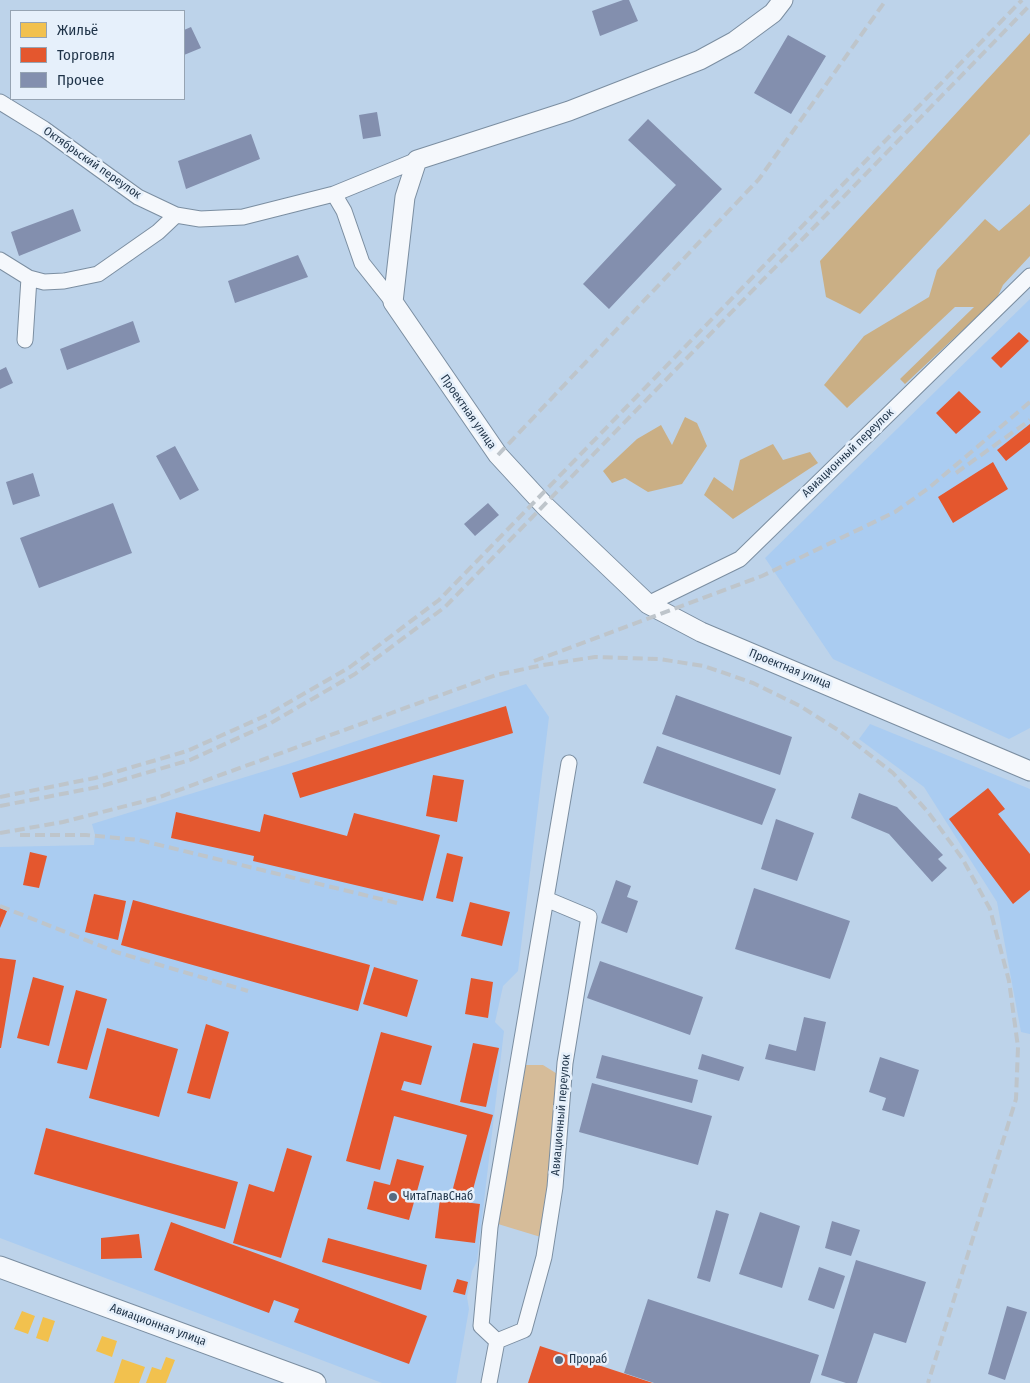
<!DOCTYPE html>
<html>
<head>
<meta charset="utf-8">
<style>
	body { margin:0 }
	#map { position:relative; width:1030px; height:1383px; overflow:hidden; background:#bdd3ea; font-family:"Fira Sans Condensed",sans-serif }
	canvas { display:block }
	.legend { position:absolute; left:10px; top:10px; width:175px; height:90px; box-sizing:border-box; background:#e6f0fb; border:1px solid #96a4b3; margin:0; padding:6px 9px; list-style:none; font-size:15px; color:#1f3348 }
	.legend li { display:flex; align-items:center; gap:10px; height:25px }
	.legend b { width:25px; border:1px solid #96a4b3 }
</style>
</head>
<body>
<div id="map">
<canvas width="1030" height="1383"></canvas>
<ul class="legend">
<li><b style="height:14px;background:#f2c14e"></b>Жильё</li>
<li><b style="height:14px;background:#e4572e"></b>Торговля</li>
<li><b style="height:14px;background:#838fae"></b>Прочее</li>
</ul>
</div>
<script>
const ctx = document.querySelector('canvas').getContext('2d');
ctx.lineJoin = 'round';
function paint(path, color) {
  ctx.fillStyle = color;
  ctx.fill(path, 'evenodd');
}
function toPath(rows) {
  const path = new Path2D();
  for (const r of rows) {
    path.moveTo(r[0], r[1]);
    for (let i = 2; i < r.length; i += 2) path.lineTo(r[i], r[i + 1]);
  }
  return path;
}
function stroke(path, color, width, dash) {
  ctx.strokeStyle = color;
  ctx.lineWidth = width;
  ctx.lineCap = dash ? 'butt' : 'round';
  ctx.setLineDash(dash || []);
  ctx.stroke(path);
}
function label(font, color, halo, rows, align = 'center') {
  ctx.font = font + ' "Fira Sans Condensed",sans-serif';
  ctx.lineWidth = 5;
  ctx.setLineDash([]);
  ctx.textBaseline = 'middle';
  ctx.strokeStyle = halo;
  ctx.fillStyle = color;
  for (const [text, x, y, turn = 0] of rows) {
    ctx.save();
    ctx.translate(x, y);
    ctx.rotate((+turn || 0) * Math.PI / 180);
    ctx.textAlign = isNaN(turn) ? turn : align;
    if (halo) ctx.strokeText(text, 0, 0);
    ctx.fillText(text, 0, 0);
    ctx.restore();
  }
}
paint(toPath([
	[1030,299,1030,728,1009,739,833,659,765,558],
	[526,684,549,717,518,971,503,986,495,1022,504,1031,503,1039,477,1261,472,1271,467,1297,469,1309,456,1383,382,1383,0,1238,0,847,94,845,95,835,92,824,288,764],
	[870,724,1030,789,1030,1034,1021,1032,997,902,924,787,859,739]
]), '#aaccf1');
paint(toPath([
	[524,1065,543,1065,559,1075,544,1238,498,1224]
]), '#d6bc99');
paint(toPath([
	[1030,33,1030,134,860,314,826,297,820,261],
	[1030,204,1030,256,1003,285,997,298,905,384,900,379,974,307,955,307,847,408,824,385,864,336,929,297,937,270,985,219,999,231],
	[685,417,697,423,707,446,682,484,648,492,625,478,612,483,603,471,637,439,661,425,672,445],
	[773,444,783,460,810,452,818,463,733,519,704,495,714,477,733,491,740,460]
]), '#caaf85');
paint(toPath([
	[22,1311,35,1316,28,1334,14,1329],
	[43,1317,55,1321,48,1342,36,1338],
	[102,1336,117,1341,112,1357,96,1351],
	[166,1357,175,1360,166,1383,146,1383,152,1367,161,1370],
	[122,1359,145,1367,139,1383,114,1383]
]), '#f2c14e');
paint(toPath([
	[1019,332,1029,341,1001,368,991,358],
	[959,391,981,412,956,434,936,413],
	[1030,424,1030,442,1006,461,997,450],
	[993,462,1008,489,953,523,938,497],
	[506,706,513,733,300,798,292,773],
	[433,775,464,780,457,822,426,816],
	[988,788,1005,809,998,814,1030,854,1030,890,1013,904,949,819],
	[176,812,260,832,264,814,347,836,354,813,440,835,423,901,253,861,254,856,171,838],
	[30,852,47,856,39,888,23,885],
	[447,853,463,857,453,902,436,898],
	[94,894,126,901,118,940,85,932],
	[133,900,370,965,358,1011,121,945],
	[470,902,510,912,502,946,461,936],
	[0,908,7,911,0,928],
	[0,958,16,960,1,1048,0,1048],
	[374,967,418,980,407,1017,363,1004],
	[33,977,64,986,49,1046,17,1038],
	[471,978,493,982,488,1018,465,1014],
	[76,990,107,999,87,1070,57,1063],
	[206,1024,229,1032,210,1099,187,1093],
	[107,1028,178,1049,159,1117,89,1098],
	[381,1032,432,1046,421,1085,404,1081,401,1090,493,1115,471,1197,452,1192,467,1135,394,1116,380,1170,346,1161],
	[473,1043,499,1048,486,1107,460,1102],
	[46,1128,238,1182,225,1229,34,1174],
	[287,1148,312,1156,281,1258,233,1243,249,1184,274,1192],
	[397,1159,424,1166,409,1220,367,1209,374,1181,390,1185],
	[440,1199,480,1204,475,1243,435,1238],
	[171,1222,427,1316,409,1364,294,1322,299,1309,274,1300,269,1313,154,1270],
	[139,1234,142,1258,101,1259,101,1238],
	[328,1238,427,1265,421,1290,322,1262],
	[457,1279,468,1282,465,1295,453,1292],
	[540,1346,653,1383,528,1383]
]), '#e4572e');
paint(toPath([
	[623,0,629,0,638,21,600,36,592,11],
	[191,27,201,48,184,55,184,30],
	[788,35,826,56,791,114,754,93],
	[377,112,381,136,363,139,359,115],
	[648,119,722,189,609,309,583,284,676,185,628,140],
	[251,134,260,159,186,189,178,161],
	[73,209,81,231,19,256,11,232],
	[298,255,308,277,235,303,228,281],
	[133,321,140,342,67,370,60,349],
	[6,367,13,383,0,389,0,370],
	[175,446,199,490,180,500,156,456],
	[33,473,40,496,13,505,6,482],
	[113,503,132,553,39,588,20,538],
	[488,503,499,515,475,536,464,524],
	[676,695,792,737,780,775,662,734],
	[657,746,776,789,762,825,643,783],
	[859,793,897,807,943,855,938,859,947,868,932,882,889,834,851,818],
	[776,819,814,833,797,881,761,869],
	[616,880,631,886,627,897,638,901,627,933,601,923],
	[754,888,850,921,830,979,735,949],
	[600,961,703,997,690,1035,587,998],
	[804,1017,826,1022,815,1071,765,1059,769,1044,796,1051],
	[702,1054,744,1067,739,1081,698,1069],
	[602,1055,698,1080,692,1103,596,1078],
	[880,1057,919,1070,904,1117,882,1110,886,1098,869,1092],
	[592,1083,712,1116,698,1165,579,1132],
	[716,1210,729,1214,710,1282,697,1278],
	[760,1212,800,1226,782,1288,739,1274],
	[832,1221,860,1230,851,1256,825,1248],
	[856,1260,926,1282,906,1343,874,1333,857,1383,846,1383,821,1375],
	[819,1267,845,1276,834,1309,808,1300],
	[648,1299,819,1355,810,1383,654,1383,624,1373],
	[1007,1306,1027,1312,1005,1380,988,1374]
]), '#838fae');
const minor = toPath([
	[0,102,44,129,138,197,176,215,200,219,243,217,334,194],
	[0,260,29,278,44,282,64,281,98,274,158,232,176,215],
	[393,302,362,263,344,211,334,194,417,160],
	[25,340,29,278],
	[648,604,740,559,1030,276],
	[497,1341,524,1330,544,1257,555,1187,565,1063,589,917,546,899],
	[489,1383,497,1341,481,1326,490,1227,569,763]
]);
const tertiary = toPath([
	[783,0,773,13,735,41,700,60,569,111,417,160,405,197,393,302,498,455,545,506,648,604,701,632,1030,771]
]);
const secondary = toPath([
	[0,1267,315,1383]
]);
stroke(minor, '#7b8ea1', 17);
stroke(tertiary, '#7b8ea1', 21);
stroke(secondary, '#7b8ea1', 23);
stroke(minor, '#f5f8fc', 15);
stroke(tertiary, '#f5f8fc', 19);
stroke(secondary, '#f5f8fc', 21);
stroke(toPath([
	[498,455,759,179,886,0],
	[956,473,1030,420],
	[534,661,762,576,895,512,930,487,1030,402],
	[0,797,95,778,187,751,267,715,350,667,439,600,1022,0],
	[0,806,98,787,190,760,271,723,355,674,445,607,1030,5],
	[0,833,63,822,157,798,496,675,543,665,595,657,659,659,704,666,753,683,800,706,838,730,893,773,928,812,962,858,990,909,1009,981,1018,1047,1016,1099,928,1383],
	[20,835,86,835,139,840,397,903],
	[0,906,116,952,248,991]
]), '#bec5cb', 4, [10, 5]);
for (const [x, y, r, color] of [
	[393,1197,5,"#566b81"],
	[559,1360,5,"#566b81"]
]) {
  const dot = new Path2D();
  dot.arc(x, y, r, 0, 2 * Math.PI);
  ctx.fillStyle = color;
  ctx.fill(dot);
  stroke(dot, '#e6f0fb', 2);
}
label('12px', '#1f3348', '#e6f0fb', [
	["Октябрьский переулок",92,163,35],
	["Проектная улица",468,412,55],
	["Авиационный переулок",848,453,-44],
	["Проектная улица",790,669,22],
	["Авиационный переулок",561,1115,-85],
	["Авиационная улица",158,1325,20]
]);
label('12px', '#1f3348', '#e6f0fb', [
	["ЧитаГлавСнаб",403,1197],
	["Прораб",569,1360]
], 'left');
</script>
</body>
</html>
